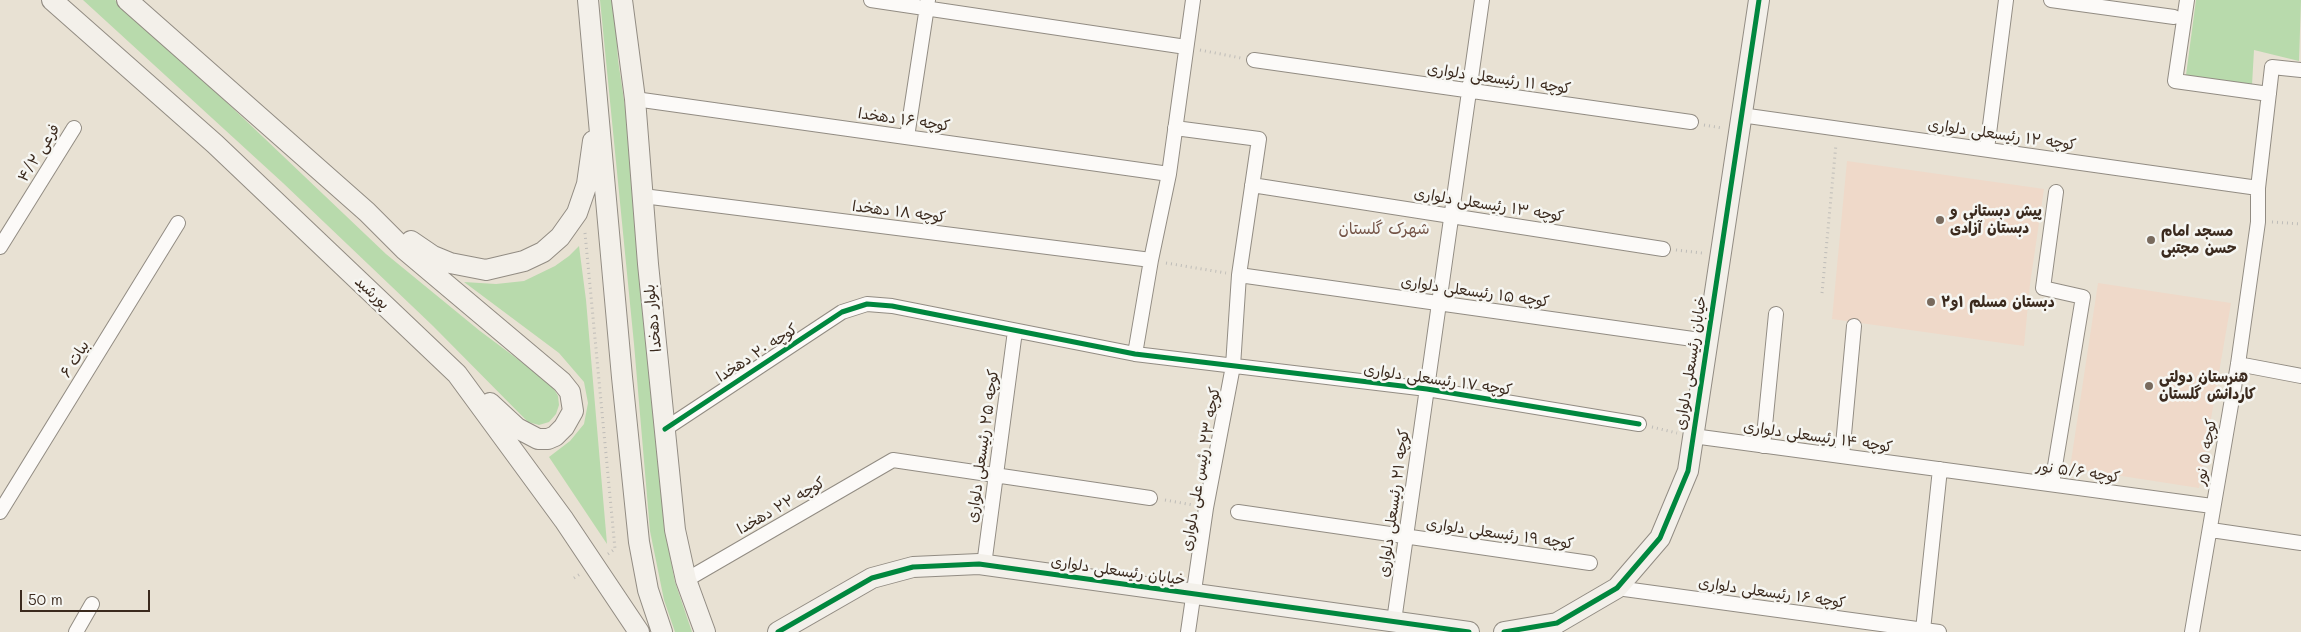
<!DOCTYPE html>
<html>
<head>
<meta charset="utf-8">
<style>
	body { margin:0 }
	#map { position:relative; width:2301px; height:632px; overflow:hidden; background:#e8e1d3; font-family:Mali,sans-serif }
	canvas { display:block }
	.scale { position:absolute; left:20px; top:590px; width:130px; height:22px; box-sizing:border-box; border:2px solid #3b2a1e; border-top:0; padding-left:6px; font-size:15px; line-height:18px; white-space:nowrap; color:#3b2a1e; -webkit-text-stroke:4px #f6f6f2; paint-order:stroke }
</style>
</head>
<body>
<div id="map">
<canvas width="2301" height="632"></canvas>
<div class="scale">50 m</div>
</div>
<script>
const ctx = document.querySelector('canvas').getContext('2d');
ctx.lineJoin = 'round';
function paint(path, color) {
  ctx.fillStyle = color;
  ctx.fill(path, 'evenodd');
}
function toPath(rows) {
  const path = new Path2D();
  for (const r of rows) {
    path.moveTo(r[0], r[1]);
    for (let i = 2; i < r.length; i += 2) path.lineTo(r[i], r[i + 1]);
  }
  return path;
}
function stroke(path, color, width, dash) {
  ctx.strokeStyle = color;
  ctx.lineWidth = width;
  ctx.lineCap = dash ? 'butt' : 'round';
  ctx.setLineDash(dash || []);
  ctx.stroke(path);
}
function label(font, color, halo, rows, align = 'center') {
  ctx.font = font + ' Mali,"Playpen Sans Arabic",sans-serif';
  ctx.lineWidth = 5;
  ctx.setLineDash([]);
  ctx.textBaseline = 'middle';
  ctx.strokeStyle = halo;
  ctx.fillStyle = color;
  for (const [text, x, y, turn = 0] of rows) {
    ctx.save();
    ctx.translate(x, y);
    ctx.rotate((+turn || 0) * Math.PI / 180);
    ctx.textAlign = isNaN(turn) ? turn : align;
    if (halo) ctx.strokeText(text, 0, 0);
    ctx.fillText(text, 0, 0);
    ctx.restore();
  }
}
paint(toPath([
	[1847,161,2044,189,2030,284,2024,346,1832,319],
	[2098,283,2231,303,2199,488,2070,468]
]), '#efd9c9');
paint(toPath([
	[83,0,115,0,221,97,386,254,480,331,551,384,558,396,559,405,556,414,549,422,539,425,528,422,433,326,283,183],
	[600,0,614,0,618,60,627,120,665,531,675,582,692,632,675,632,664,600,650,531,634,344],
	[2196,0,2301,0,2299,61,2254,50,2252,85,2186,75],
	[579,246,586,300,607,544,549,457,570,441,584,424,588,403,584,382,559,353,464,282,496,284,524,281,555,266,569,256]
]), '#b8daac');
const street = toPath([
	[871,0,1186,47],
	[2051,0,2174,17],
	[2187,0,2175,81,2269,94],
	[1254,60,1691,122],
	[635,99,1169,174],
	[1741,115,2258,188],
	[1175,128,1259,139,1239,275,1233,366,1206,508,1188,632],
	[907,137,928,0],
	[1987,149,2006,0],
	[1252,185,1663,249],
	[643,196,1151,260],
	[0,247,74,128],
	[1239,275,1707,341],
	[1135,354,1151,260,1169,174,1193,0],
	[2238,364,2301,376],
	[665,429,842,312,867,304,892,306,1135,354,1427,389,1639,424],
	[1693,436,2212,506],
	[1763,446,1776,314],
	[1842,456,1854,326],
	[2052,484,2083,297,2043,288,2056,192],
	[0,512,178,223],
	[1238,512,1590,563],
	[2211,530,2301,543],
	[984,565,1015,331],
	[686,580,893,460,1150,498],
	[1617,588,1939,632],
	[1394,621,1482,0],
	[1923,630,1940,469],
	[76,632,92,604],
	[2192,632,2238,364,2258,222,2258,188,2272,67,2301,70]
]);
const secondary = toPath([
	[52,0,215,144,457,374,564,520,639,632],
	[127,0,367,212,404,249,562,382,570,392,573,411,564,427,555,436,548,439,538,439,517,428,490,403],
	[588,0,622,377,639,542,648,590,662,632],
	[622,0,635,99,648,264,675,530,686,580,705,632],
	[411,241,433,256,450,263,486,270,524,261,543,252,560,237,577,213,587,184,593,141],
	[778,632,872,578,913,567,979,564,1469,632],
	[1504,632,1557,623,1617,588,1660,538,1688,471,1759,0]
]);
stroke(street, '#928c83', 16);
stroke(secondary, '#928c83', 22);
stroke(toPath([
	[1200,50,1241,58],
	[1704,125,1722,128],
	[2272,222,2301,224],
	[585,233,615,549,608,554],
	[1676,250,1702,253],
	[1166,263,1226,273],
	[1822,293,1836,144],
	[1652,427,1677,433],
	[1165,500,1193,505],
	[574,578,580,574]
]), '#bebcb8', 3, [1, 4]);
stroke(street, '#fcfaf8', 14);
stroke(secondary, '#f3f0ea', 20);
stroke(toPath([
	[665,429,842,312,867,304,892,306,1135,354,1427,389,1639,424],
	[778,632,872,578,913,567,979,564,1469,632],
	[1504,632,1557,623,1617,588,1660,538,1688,471,1759,0]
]), '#00873e', 5);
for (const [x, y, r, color] of [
	[1940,220,5,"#786a5d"],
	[2151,240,5,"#786a5d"],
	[1931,302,5,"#786a5d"],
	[2149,386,5,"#786a5d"]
]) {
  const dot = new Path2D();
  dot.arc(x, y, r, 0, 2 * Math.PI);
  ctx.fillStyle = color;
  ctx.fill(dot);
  stroke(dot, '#f6f6f2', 2);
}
label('15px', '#3b2a1e', '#f6f6f2', [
	["کوچه ۱۱ رئیسعلی دلواری",1499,79,8],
	["کوچه ۱۶ دهخدا",904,120,8],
	["کوچه ۱۲ رئیسعلی دلواری",2002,135,8],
	["فرعی ۴/۲",39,153,-58],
	["کوچه ۱۳ رئیسعلی دلواری",1489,205,9],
	["کوچه ۱۸ دهخدا",899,212,7],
	["کوچه ۱۵ رئیسعلی دلواری",1475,292,8],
	["پورشید",372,293,43],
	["بلوار دهخدا",653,318,-96],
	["کوچه ۲۰ دهخدا",757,353,-33],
	["بیات ۶",75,359,-58],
	["خیابان رئیسعلی دلواری",1691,363,-81],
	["کوچه ۱۷ رئیسعلی دلواری",1438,380,8],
	["کوچه ۱۴ رئیسعلی دلواری",1818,437,8],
	["کوچه ۲۵ رئیسعلی دلواری",983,446,-82],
	["کوچه ۵ نور",2206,452,-80],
	["کوچه ۲۳ رئیس علی دلواری",1201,469,-80],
	["کوچه ۵/۶ نور",2078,472,8],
	["کوچه ۲۱ رئیسعلی دلواری",1394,503,-82],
	["کوچه ۲۲ دهخدا",781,506,-30],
	["کوچه ۱۹ رئیسعلی دلواری",1500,534,8],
	["خیابان رئیسعلی دلواری",1118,571,8],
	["کوچه ۱۶ رئیسعلی دلواری",1772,593,8]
]);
label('bold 15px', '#3b2a1e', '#f6f6f2', [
	["پیش دبستانی و",1950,211],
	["دبستان آزادی",1950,228],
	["مسجد امام",2161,231],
	["حسن مجتبی",2161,248],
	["دبستان مسلم ۱و۲",1941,302],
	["هنرستان دولتی",2159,377],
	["کاردانش گلستان",2159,394]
], 'left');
label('16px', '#735346', '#f6f6f2', [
	["شهرک گلستان",1384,229]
]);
</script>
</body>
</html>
